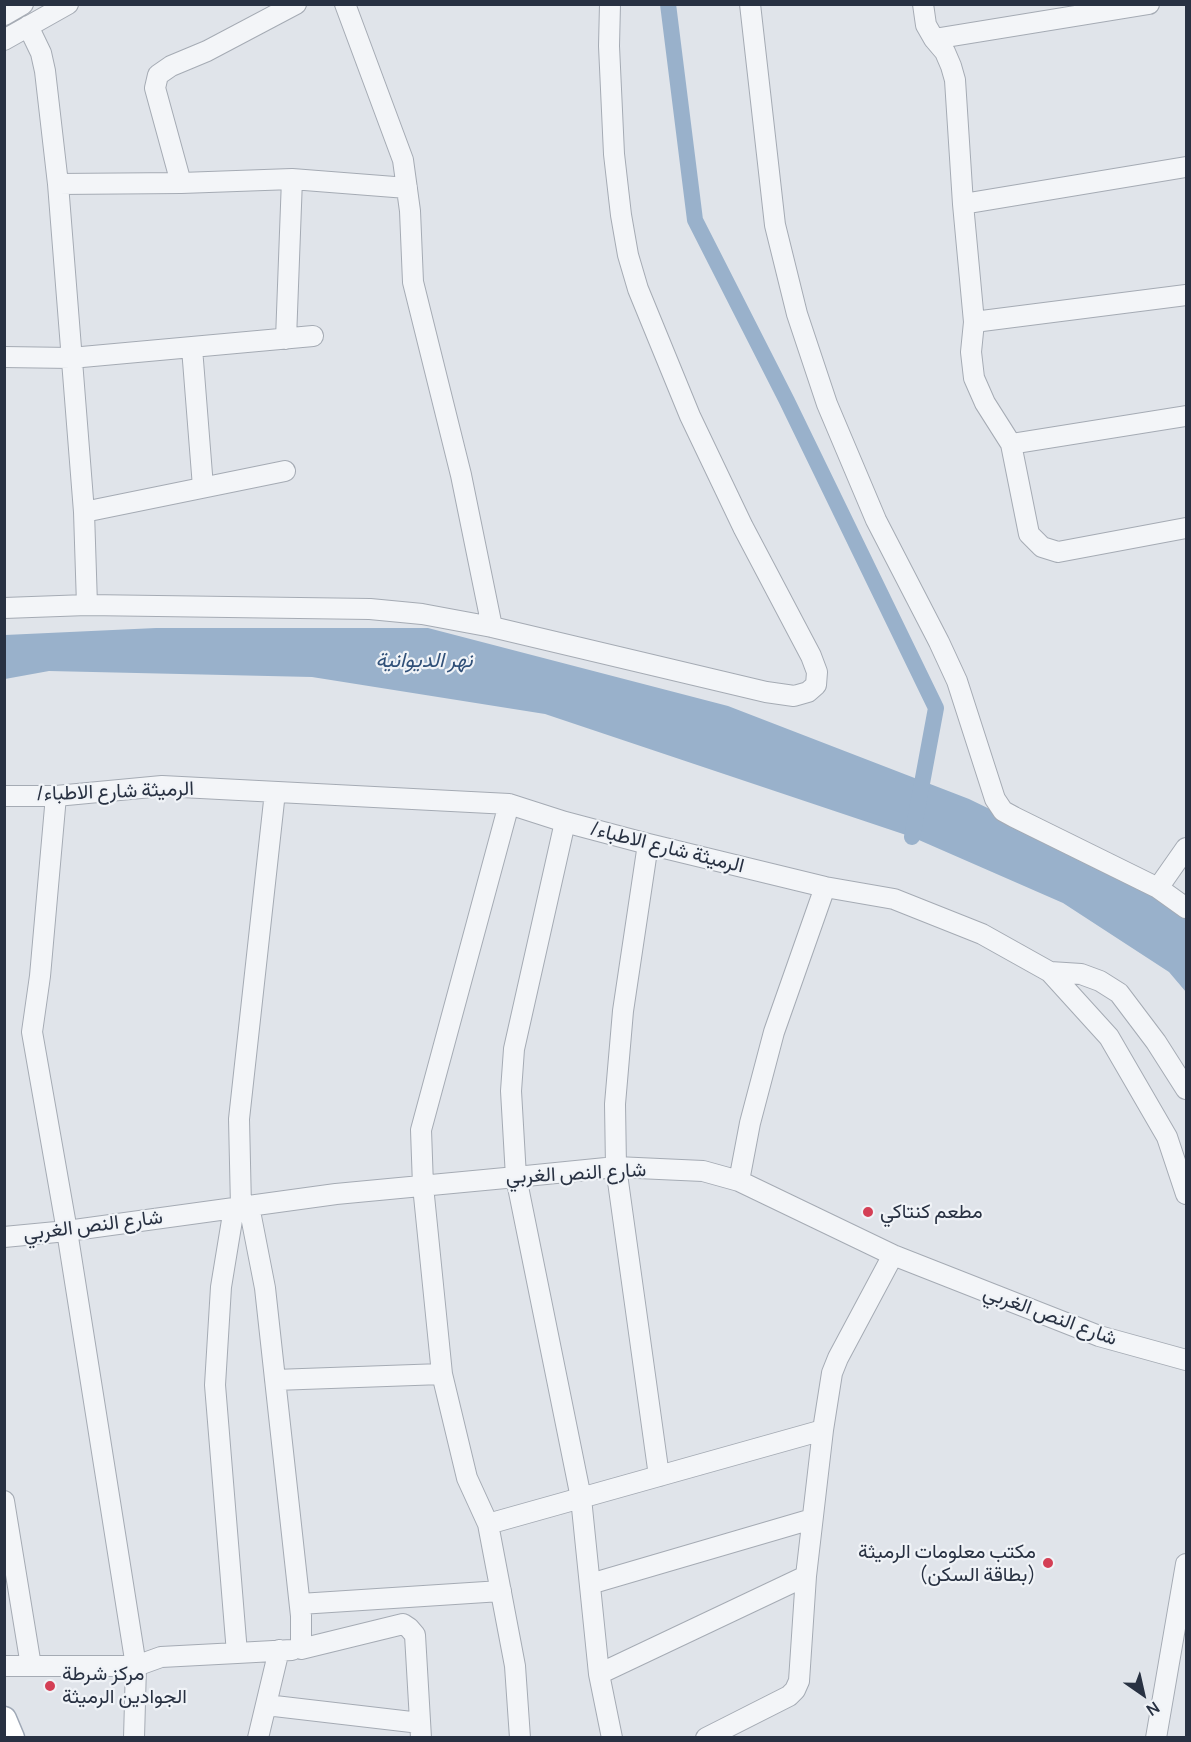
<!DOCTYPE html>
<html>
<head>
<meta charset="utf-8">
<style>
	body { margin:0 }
	#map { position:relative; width:1191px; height:1742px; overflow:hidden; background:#e0e4ea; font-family:Manrope,sans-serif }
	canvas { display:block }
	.frame { position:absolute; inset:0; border:6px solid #283142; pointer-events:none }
	.north { position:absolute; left:1113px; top:1664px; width:60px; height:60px; -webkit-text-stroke:4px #f0f3f7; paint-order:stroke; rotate:146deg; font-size:16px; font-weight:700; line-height:24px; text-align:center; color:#283142 }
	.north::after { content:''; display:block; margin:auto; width:21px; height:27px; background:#283142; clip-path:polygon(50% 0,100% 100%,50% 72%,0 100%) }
</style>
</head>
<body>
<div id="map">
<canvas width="1191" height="1742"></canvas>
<div class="frame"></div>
<div class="north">N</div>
</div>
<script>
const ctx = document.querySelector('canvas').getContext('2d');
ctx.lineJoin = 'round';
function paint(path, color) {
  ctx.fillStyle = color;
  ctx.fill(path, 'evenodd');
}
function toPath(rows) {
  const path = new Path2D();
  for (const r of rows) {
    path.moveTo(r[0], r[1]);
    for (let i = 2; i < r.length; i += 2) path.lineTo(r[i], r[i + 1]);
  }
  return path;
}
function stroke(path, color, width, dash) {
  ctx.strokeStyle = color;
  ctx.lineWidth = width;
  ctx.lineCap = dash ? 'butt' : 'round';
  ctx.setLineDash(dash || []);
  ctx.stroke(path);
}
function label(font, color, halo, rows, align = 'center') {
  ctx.font = font + ' Manrope,Vazirmatn,sans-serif';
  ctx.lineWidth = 4.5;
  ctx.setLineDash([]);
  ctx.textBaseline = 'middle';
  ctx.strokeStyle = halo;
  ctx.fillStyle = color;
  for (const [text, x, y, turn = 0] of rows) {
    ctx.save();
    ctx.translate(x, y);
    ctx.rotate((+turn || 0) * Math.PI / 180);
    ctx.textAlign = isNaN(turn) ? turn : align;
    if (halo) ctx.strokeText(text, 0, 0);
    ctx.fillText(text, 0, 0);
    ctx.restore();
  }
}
paint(toPath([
	[156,628,428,628,728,706,969,799,1132,878,1186,914,1186,992,1169,972,1063,903,912,837,545,714,312,677,49,671,5,679,5,635]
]), '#99b1cb');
stroke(toPath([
	[668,4,695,220,787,401,936,708,912,837]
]), '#99b1cb', 16);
const minor = toPath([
	[345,4,403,160,410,211,413,282,461,475,492,627],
	[750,4,775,225,797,314,827,404,876,520,939,642,957,681,995,799,1003,811,1014,817,1158,888,1186,908],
	[923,4,926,25,934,39,945,52,951,66,955,80,963,204,974,322,971,352,974,378,985,403,1011,444,1029,534,1042,547,1058,552,1186,528],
	[4,15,23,4],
	[28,26,41,53,45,71,58,184,84,512,87,605],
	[934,39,1149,4],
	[4,40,68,4],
	[181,183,155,88,158,75,171,66,207,51,296,4],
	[58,184,181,183,292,179,407,188],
	[963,204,1186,167],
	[974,322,1186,295],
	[286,339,292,179],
	[192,348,203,487],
	[4,357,71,358,313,336],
	[1011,444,1186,416],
	[84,512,285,471],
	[4,608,87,605,370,609,422,614,492,627,766,692,794,696,808,692,816,685,817,672,811,656,743,527,690,416,638,289,628,255,621,215,614,154,609,46,610,4],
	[4,796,56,796,162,786,509,804,565,822,648,844,825,887,894,899,982,934,1050,972,1109,1037,1167,1137,1186,1194],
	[56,796,40,976,32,1032,67,1231,136,1666,134,1738],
	[509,804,421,1130,423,1186,442,1374,467,1478,488,1524,515,1666,520,1738],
	[565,822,514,1049,511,1091,516,1177,581,1498,599,1674,612,1738],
	[648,844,623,1011,615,1104,616,1167,659,1476],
	[1158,888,1186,848],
	[1050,972,1081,974,1100,981,1119,993,1156,1042,1186,1089],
	[739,1181,750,1123,774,1032,825,887],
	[249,1206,265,1288,301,1616,301,1649,403,1624,409,1628,415,1635,421,1738],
	[241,1207,239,1119,275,792],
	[4,1237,67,1231,336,1194,516,1177,616,1167,703,1171,739,1181,893,1255,1099,1336,1186,1360],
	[275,1380,442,1374],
	[4,1501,31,1666],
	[488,1524,823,1430],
	[590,1584,812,1519],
	[300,1604,501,1591],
	[237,1653,292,1650],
	[4,1666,136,1666,161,1657,237,1653,215,1385,221,1287,234,1208],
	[599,1674,806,1576],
	[266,1705,420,1723],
	[258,1738,279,1650],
	[706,1738,789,1696,795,1690,799,1681,806,1576,823,1430,832,1373,838,1358,893,1255],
	[1156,1738,1186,1564]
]);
const major = toPath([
	[4,1719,12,1738]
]);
stroke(minor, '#a5abb4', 22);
stroke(major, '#9fa8b6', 27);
stroke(minor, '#f3f5f8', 20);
stroke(major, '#fff', 24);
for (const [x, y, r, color] of [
	[868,1212,6,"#d43f55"],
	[1048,1563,6,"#d43f55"],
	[50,1686,6,"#d43f55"]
]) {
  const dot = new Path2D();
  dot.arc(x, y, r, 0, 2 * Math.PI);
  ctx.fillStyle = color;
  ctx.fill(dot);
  stroke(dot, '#f0f3f7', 2);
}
label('20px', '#283142', '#f0f3f7', [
	["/الرميثة شارع الاطباء",115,792,-2],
	["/الرميثة شارع الاطباء",667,848,14],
	["شارع النص الغربي",576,1174,-3],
	["شارع النص الغربي",93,1226,-7],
	["شارع النص الغربي",1050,1316,20]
]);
label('20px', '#283142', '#f0f3f7', [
	["مطعم كنتاكي",880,1212],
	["مكتب معلومات الرميثة",1036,1552,"right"],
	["(بطاقة السكن)",1036,1575,"right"],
	["مركز شرطة",62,1674],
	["الجوادين الرميثة",62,1697]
], 'left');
label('italic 21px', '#305078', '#f0f3f7', [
	["نهر الديوانية",424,661]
]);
</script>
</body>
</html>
